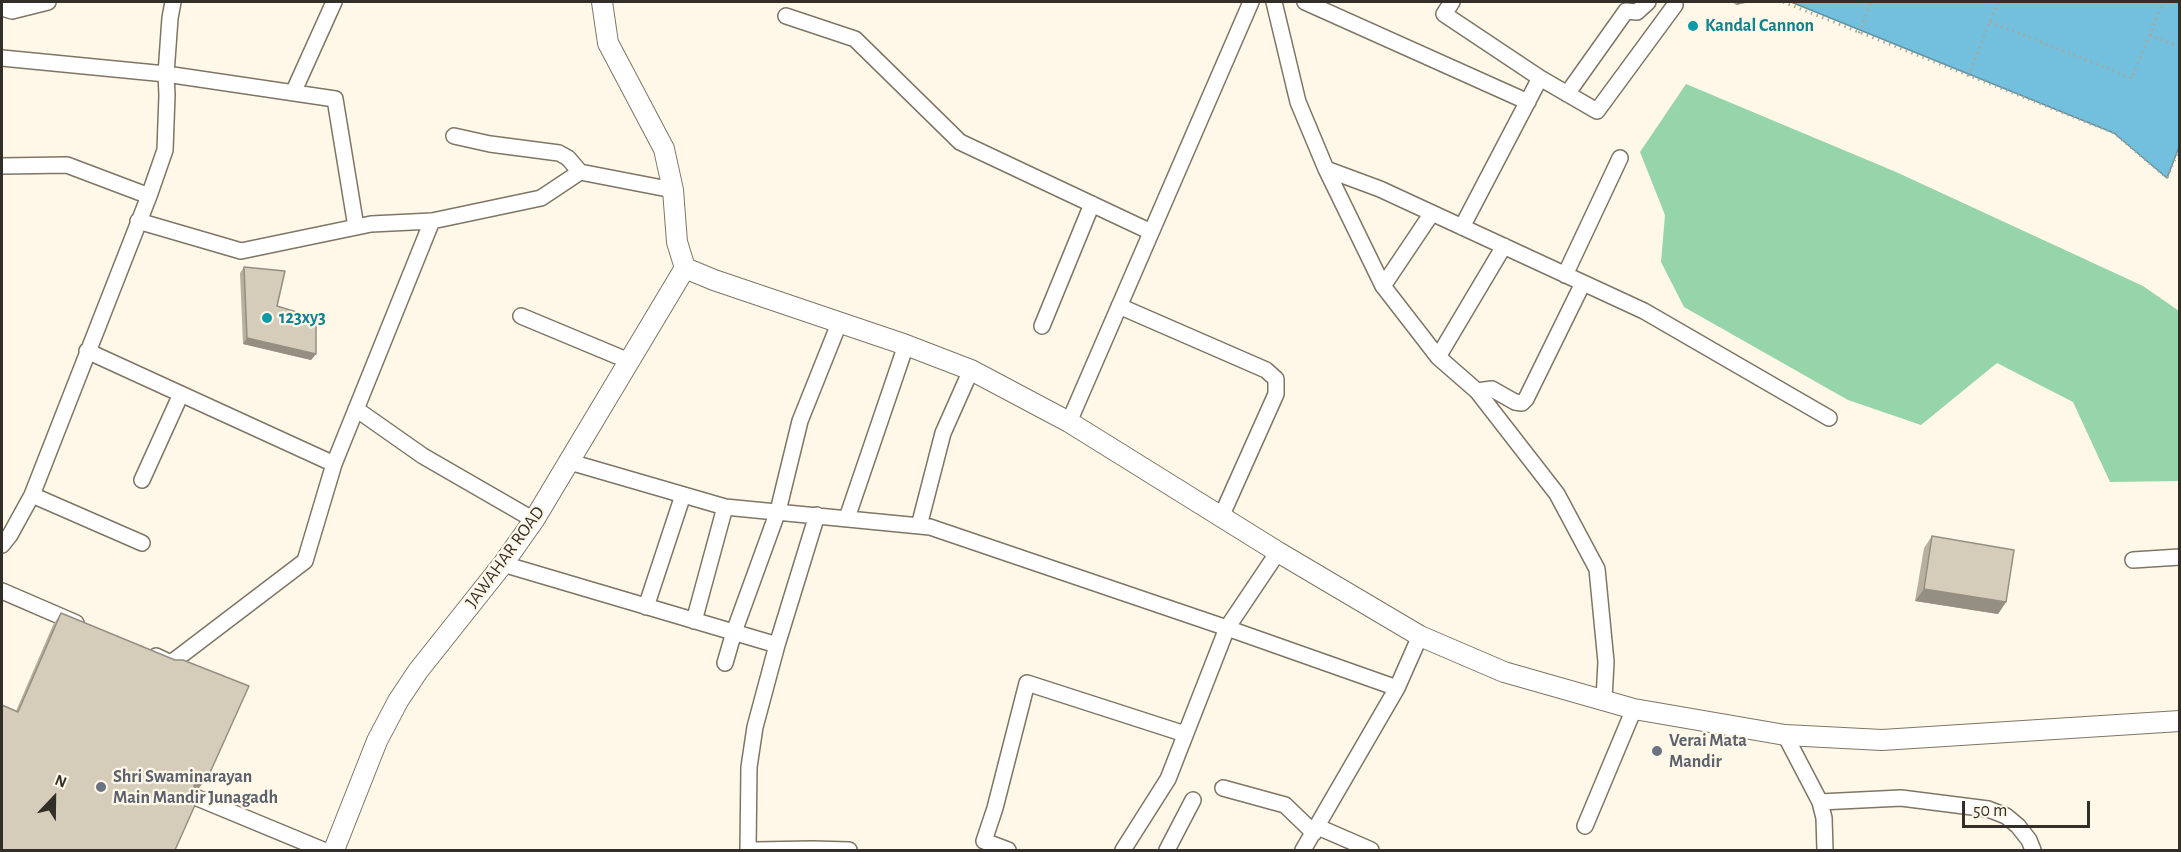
<!DOCTYPE html>
<html>
<head>
<meta charset="utf-8">
<style>
	body { margin:0 }
	#map { position:relative; width:2181px; height:852px; overflow:hidden; background:#fff7e8; font-family:"Alegreya Sans",sans-serif }
	canvas { display:block }
	.frame { position:absolute; inset:0; border:3px solid #322f28; pointer-events:none }
	.north { position:absolute; left:24px; top:768px; width:60px; height:60px; -webkit-text-stroke:4px #fff7e8; paint-order:stroke; rotate:22deg; font-size:16px; font-weight:700; line-height:24px; text-align:center; color:#322f28 }
	.north::after { content:''; display:block; margin:auto; width:21px; height:27px; background:#322f28; clip-path:polygon(50% 0,100% 100%,50% 72%,0 100%) }
	.scale { position:absolute; left:1962px; top:801px; width:128px; height:27px; box-sizing:border-box; border:3px solid #322f28; border-top:0; padding-left:8px; font-size:18px; line-height:21px; white-space:nowrap; color:#322f28; -webkit-text-stroke:4px #fff7e8; paint-order:stroke }
</style>
</head>
<body>
<div id="map">
<canvas width="2181" height="852"></canvas>
<div class="frame"></div>
<div class="north">N</div>
<div class="scale">50 m</div>
</div>
<script>
const ctx = document.querySelector('canvas').getContext('2d');
ctx.lineJoin = 'round';
function paint(path, color) {
  ctx.fillStyle = color;
  ctx.fill(path, 'evenodd');
}
function toPath(rows) {
  const path = new Path2D();
  for (const r of rows) {
    path.moveTo(r[0], r[1]);
    for (let i = 2; i < r.length; i += 2) path.lineTo(r[i], r[i + 1]);
  }
  return path;
}
function stroke(path, color, width, dash) {
  ctx.strokeStyle = color;
  ctx.lineWidth = width;
  ctx.lineCap = dash ? 'butt' : 'round';
  ctx.setLineDash(dash || []);
  ctx.stroke(path);
}
function label(font, color, halo, rows, align = 'center') {
  ctx.font = font + ' "Alegreya Sans",sans-serif';
  ctx.lineWidth = 4.5;
  ctx.setLineDash([]);
  ctx.textBaseline = 'middle';
  ctx.strokeStyle = halo;
  ctx.fillStyle = color;
  for (const [text, x, y, turn = 0] of rows) {
    ctx.save();
    ctx.translate(x, y);
    ctx.rotate((+turn || 0) * Math.PI / 180);
    ctx.textAlign = isNaN(turn) ? turn : align;
    if (halo) ctx.strokeText(text, 0, 0);
    ctx.fillText(text, 0, 0);
    ctx.restore();
  }
}
paint(toPath([
	[1686,84,1896,172,2143,286,2179,311,2179,481,2110,482,2073,402,1997,363,1921,425,1848,400,1684,307,1661,262,1665,215,1640,152]
]), '#96d4aa');
const water = toPath([
	[1791,2,2179,2,2179,147,2167,178,2114,133,1791,2]
]);
paint(water, '#72c0dd');
stroke(water, '#5f94a7', 1.5);
const minor = toPath([
	[1274,2,1298,102,1326,169,1383,286,1438,357,1477,391,1557,494,1597,569,1606,662,1604,699],
	[1305,2,1528,102],
	[1452,2,1444,14,1540,78,1597,111,1675,5],
	[2,8,12,11,48,2],
	[786,16,855,39,960,142,1151,232],
	[2,58,166,74,335,99,356,227],
	[293,93,334,2],
	[1567,94,1626,11,1637,12,1648,2],
	[454,136,490,144,559,153,568,158,580,172],
	[2,166,67,165,149,196],
	[1326,169,1380,189,1644,311,1829,418],
	[138,221,241,251,371,224,432,221,541,198,580,172,673,190],
	[1462,227,1540,78],
	[1565,275,1620,158],
	[1383,286,1432,213],
	[1119,306,1266,370,1276,379,1276,394,1221,517],
	[521,316,629,361],
	[1042,326,1092,204],
	[87,351,334,464],
	[1438,357,1504,246],
	[1477,391,1492,389,1515,402,1522,403,1526,399,1583,283],
	[356,409,423,456,534,520],
	[1069,422,1251,2],
	[570,462,725,507,930,527,1227,628,1397,688],
	[142,480,181,394],
	[32,495,142,543],
	[847,518,906,345],
	[919,526,943,433,971,370],
	[2,545,10,535,32,495,149,196,165,150,167,95,166,74,170,18,173,2],
	[2133,560,2180,557],
	[503,564,777,645],
	[2,591,76,623],
	[646,607,683,495],
	[694,621,725,507],
	[156,656,171,663,305,561,334,464,432,221],
	[725,663,734,632,778,511,800,421,840,321],
	[1785,735,1820,802,1824,818,1825,850],
	[1223,788,1285,805,1314,833],
	[195,797,323,850],
	[1820,802,1901,798,1988,809,2006,816,2018,826,2029,840,2033,850],
	[1585,826,1634,709],
	[1318,827,1371,850],
	[748,850,749,767,755,727,777,645,817,515],
	[755,850,812,849,849,850],
	[1008,850,984,841,995,808,1027,683,1185,734],
	[1123,850,1168,779,1227,628,1278,552],
	[1167,850,1193,800],
	[1303,850,1397,688,1420,636]
]);
const tertiary = toPath([
	[602,2,608,43,664,149,673,190,677,242,685,268,714,280,906,345,971,370,1069,422,1278,552,1420,636,1504,672,1634,709,1785,735,1882,740,2180,721],
	[334,850,377,741,398,701,418,671,503,564,534,520,685,268]
]);
stroke(minor, '#7e7565', 18);
stroke(tertiary, '#7e7565', 22);
stroke(toPath([
	[1783,2,2114,133,2167,178,2180,147],
	[1990,22,2132,78,2163,2],
	[1859,33,1871,2],
	[2150,35,2180,47],
	[1968,76,1998,2]
]), '#aca69a', 3, [1.5, 4.5]);
stroke(minor, '#fff', 15);
stroke(tertiary, '#fff', 20);
paint(toPath([
	[1732,2,1746,2,1745,3,1736,5],
	[244,267,316,354,311,360,243,344,240,273],
	[1932,536,2006,602,1998,614,1915,601,1924,548],
	[61,613,199,788,194,788,16,711,53,625]
]), '#b7afa0');
paint(toPath([
	[1738,2,1746,2,1745,3,1736,5],
	[247,338,316,354,311,360,243,344],
	[1924,589,2006,602,1998,614,1915,601],
	[201,776,208,777,199,788,193,787,195,781]
]), '#958f82');
const building = toPath([
	[244,267,285,271,277,306,316,318,316,354,247,338,244,267],
	[1932,536,2014,550,2006,602,1924,589,1932,536],
	[61,613,175,660,183,660,249,686,208,777,201,776,195,781,194,787,200,794,175,850,2,850,2,705,18,712,61,613]
]);
paint(building, '#d5ccba');
stroke(building, '#958f82', 1.5);
for (const [x, y, r, color] of [
	[1693,26,6,"#0f9aa8"],
	[267,318,6,"#0f9aa8"],
	[1657,751,6,"#6b7280"],
	[101,787,6,"#6b7280"]
]) {
  const dot = new Path2D();
  dot.arc(x, y, r, 0, 2 * Math.PI);
  ctx.fillStyle = color;
  ctx.fill(dot);
  stroke(dot, '#fff7e8', 2);
}
label('bold 18px', '#0d838f', '#fff7e8', [
	["Kandal Cannon",1705,26],
	["123xy3",279,318]
], 'left');
label('18px', '#322f28', '#fff7e8', [
	["JAWAHAR ROAD",505,557,-54]
]);
label('bold 18px', '#5b616d', '#fff7e8', [
	["Verai Mata",1669,741],
	["Mandir",1669,762],
	["Shri Swaminarayan",113,777],
	["Main Mandir Junagadh",113,798]
], 'left');
</script>
</body>
</html>
